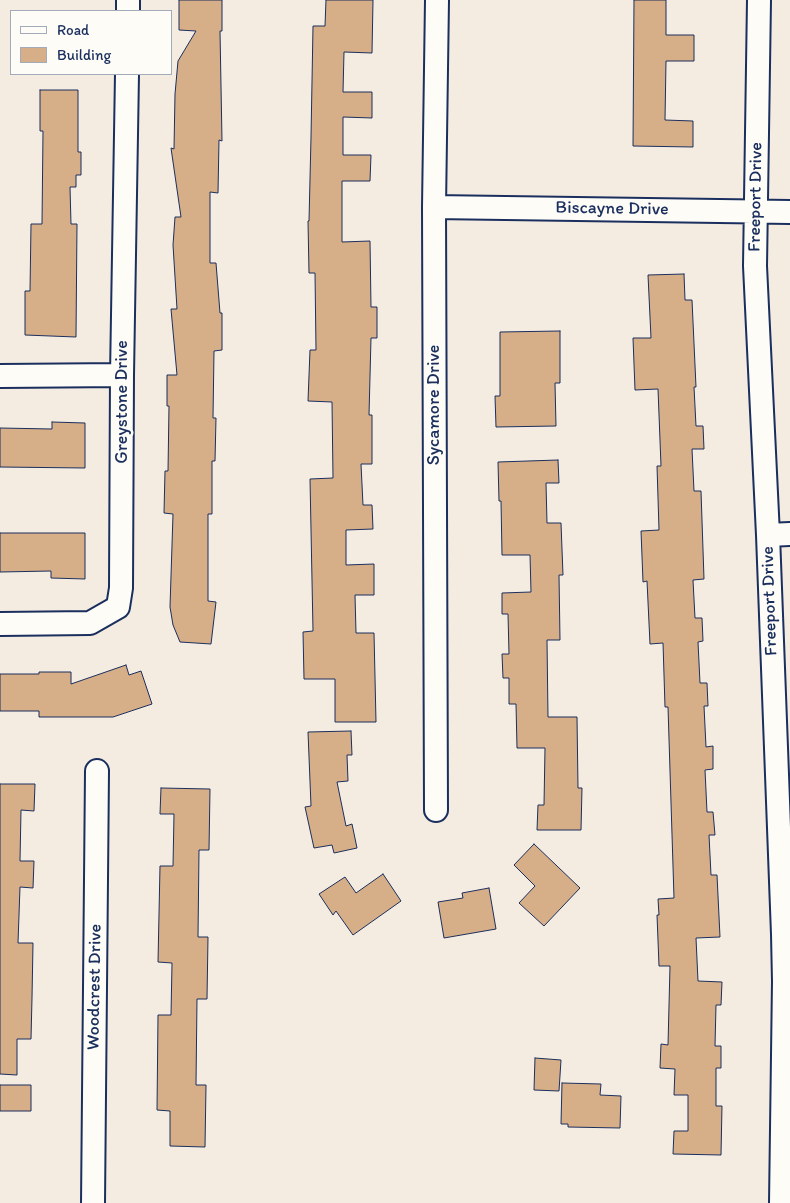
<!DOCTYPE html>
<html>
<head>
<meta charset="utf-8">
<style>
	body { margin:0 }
	#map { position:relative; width:790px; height:1203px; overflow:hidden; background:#f5ece1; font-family:Itim,sans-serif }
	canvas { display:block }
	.legend { position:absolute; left:10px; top:10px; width:162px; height:65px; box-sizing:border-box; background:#fdfcf7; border:1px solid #a3aaba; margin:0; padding:6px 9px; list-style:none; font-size:15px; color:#1b2f5e }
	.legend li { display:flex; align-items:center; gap:10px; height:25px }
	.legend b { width:25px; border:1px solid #a3aaba }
</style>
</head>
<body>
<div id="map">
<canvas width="790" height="1203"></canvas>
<ul class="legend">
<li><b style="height:6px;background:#fdfcf7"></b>Road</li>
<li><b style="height:14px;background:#d6ae87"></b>Building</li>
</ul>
</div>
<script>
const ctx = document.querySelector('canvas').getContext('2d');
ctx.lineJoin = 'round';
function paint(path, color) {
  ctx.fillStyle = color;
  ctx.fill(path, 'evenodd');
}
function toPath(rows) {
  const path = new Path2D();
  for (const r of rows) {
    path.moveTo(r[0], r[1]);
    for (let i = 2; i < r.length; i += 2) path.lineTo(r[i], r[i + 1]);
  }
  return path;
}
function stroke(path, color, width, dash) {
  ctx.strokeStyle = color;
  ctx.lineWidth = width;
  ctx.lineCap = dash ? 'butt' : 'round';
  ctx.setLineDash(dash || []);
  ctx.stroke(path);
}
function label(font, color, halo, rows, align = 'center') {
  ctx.font = font + ' Itim,sans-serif';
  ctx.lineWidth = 5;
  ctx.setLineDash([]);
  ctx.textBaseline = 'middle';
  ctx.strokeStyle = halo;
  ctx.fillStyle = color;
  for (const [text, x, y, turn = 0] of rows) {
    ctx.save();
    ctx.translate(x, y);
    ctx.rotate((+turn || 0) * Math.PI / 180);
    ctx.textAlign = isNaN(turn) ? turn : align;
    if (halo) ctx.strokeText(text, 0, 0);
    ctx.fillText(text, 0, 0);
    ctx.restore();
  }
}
const building = toPath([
	[179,0,222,0,222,31,220,31,222,141,219,140,218,193,210,192,210,263,216,263,220,313,222,313,222,350,214,351,213,418,216,418,215,461,212,461,212,514,208,514,208,601,216,602,211,644,180,642,173,625,170,607,173,514,164,513,165,471,168,471,169,406,167,406,167,375,177,375,171,309,177,309,173,245,175,217,181,217,171,148,174,149,175,94,178,61,196,31,179,30,179,0],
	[326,0,373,0,372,53,344,52,343,92,372,92,372,118,343,117,343,155,371,155,370,181,342,181,342,242,370,241,371,307,377,307,377,338,371,338,369,415,372,415,372,464,361,464,363,505,372,505,373,529,346,530,346,565,374,564,374,595,355,595,356,633,374,633,376,722,335,722,335,679,304,679,303,632,313,631,310,479,333,478,332,402,308,401,310,350,316,350,315,273,309,273,308,221,309,221,311,137,313,26,325,26,326,0],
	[634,0,666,0,666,35,694,35,694,61,666,61,665,120,693,121,693,147,633,146,634,0],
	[40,90,78,90,78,152,81,152,81,175,76,175,76,187,70,187,71,224,77,224,76,337,25,335,25,291,30,291,31,224,42,224,43,131,40,131,40,90],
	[684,274,685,300,692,300,696,387,694,387,696,426,703,426,704,449,692,449,694,491,701,491,704,579,693,580,695,618,702,618,703,641,698,642,700,683,707,683,708,706,704,706,706,747,713,746,713,769,705,770,707,812,713,812,715,835,709,835,711,875,717,875,720,937,696,938,698,981,722,982,721,1005,716,1005,715,1046,721,1046,721,1068,716,1068,716,1106,722,1106,721,1155,673,1154,674,1131,688,1131,688,1095,674,1095,675,1069,660,1068,661,1044,668,1045,670,966,659,966,657,915,659,915,658,899,674,898,668,707,665,707,663,643,650,644,647,581,643,582,641,531,659,530,657,466,661,466,658,389,635,390,633,338,651,338,648,275,684,274],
	[560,331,560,383,555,383,556,426,496,427,495,396,500,396,500,332,560,331],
	[52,422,85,423,85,468,0,467,0,428,52,429,52,422],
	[558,460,559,483,546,483,547,523,561,523,563,575,559,575,560,640,547,640,548,717,577,717,578,788,582,788,581,830,537,830,538,805,544,805,545,748,517,748,516,704,509,704,509,678,503,678,502,654,509,654,508,614,502,614,502,593,531,592,530,555,502,555,501,501,499,501,498,462,558,460],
	[0,533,85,533,85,579,51,578,51,571,0,572,0,533],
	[126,665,129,675,141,671,152,704,113,717,39,717,39,711,0,711,0,674,39,674,39,672,71,672,71,684,126,665],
	[351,731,352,755,347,755,348,781,337,782,346,826,352,824,357,848,334,853,332,845,314,848,305,807,311,806,308,732,351,731],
	[0,784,35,784,34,811,21,810,20,861,34,861,33,888,20,887,18,943,33,943,32,998,31,1039,17,1039,17,1075,0,1074,0,784],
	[161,788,210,789,209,850,199,850,198,937,208,937,207,999,197,999,196,1085,206,1085,205,1147,170,1146,170,1111,157,1110,158,1015,171,1015,172,963,158,962,160,866,173,866,174,814,160,814,161,788],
	[534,844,580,888,544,926,519,903,535,886,514,865,534,844],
	[383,874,401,901,353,935,336,911,333,915,319,894,345,877,356,893,383,874],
	[489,888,496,929,444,938,438,902,463,898,462,893,489,888],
	[535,1058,561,1060,559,1091,534,1090,535,1058],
	[562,1083,601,1084,600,1095,621,1096,620,1128,568,1127,568,1124,561,1124,562,1083],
	[0,1085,31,1085,31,1111,0,1111,0,1085]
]);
paint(building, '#d6ae87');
stroke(building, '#1b2f5e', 1);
const street = toPath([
	[759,0,755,266,768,535,783,934,784,981,781,1203],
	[128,11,128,0],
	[434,207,790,212],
	[0,376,122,375],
	[768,535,790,534],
	[0,624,90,623,118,607,121,588,122,375,127,74],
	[436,810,434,207,437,0],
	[93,1203,97,771]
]);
stroke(street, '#1b2f5e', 26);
stroke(street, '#fdfcf7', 22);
label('18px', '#1b2f5e', '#fdfcf7', [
	["Freeport Drive",756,197,-89],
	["Biscayne Drive",612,209,1],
	["Greystone Drive",122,402,-90],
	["Sycamore Drive",434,405,-90],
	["Freeport Drive",770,601,-92],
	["Woodcrest Drive",95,987,-89]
]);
</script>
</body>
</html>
